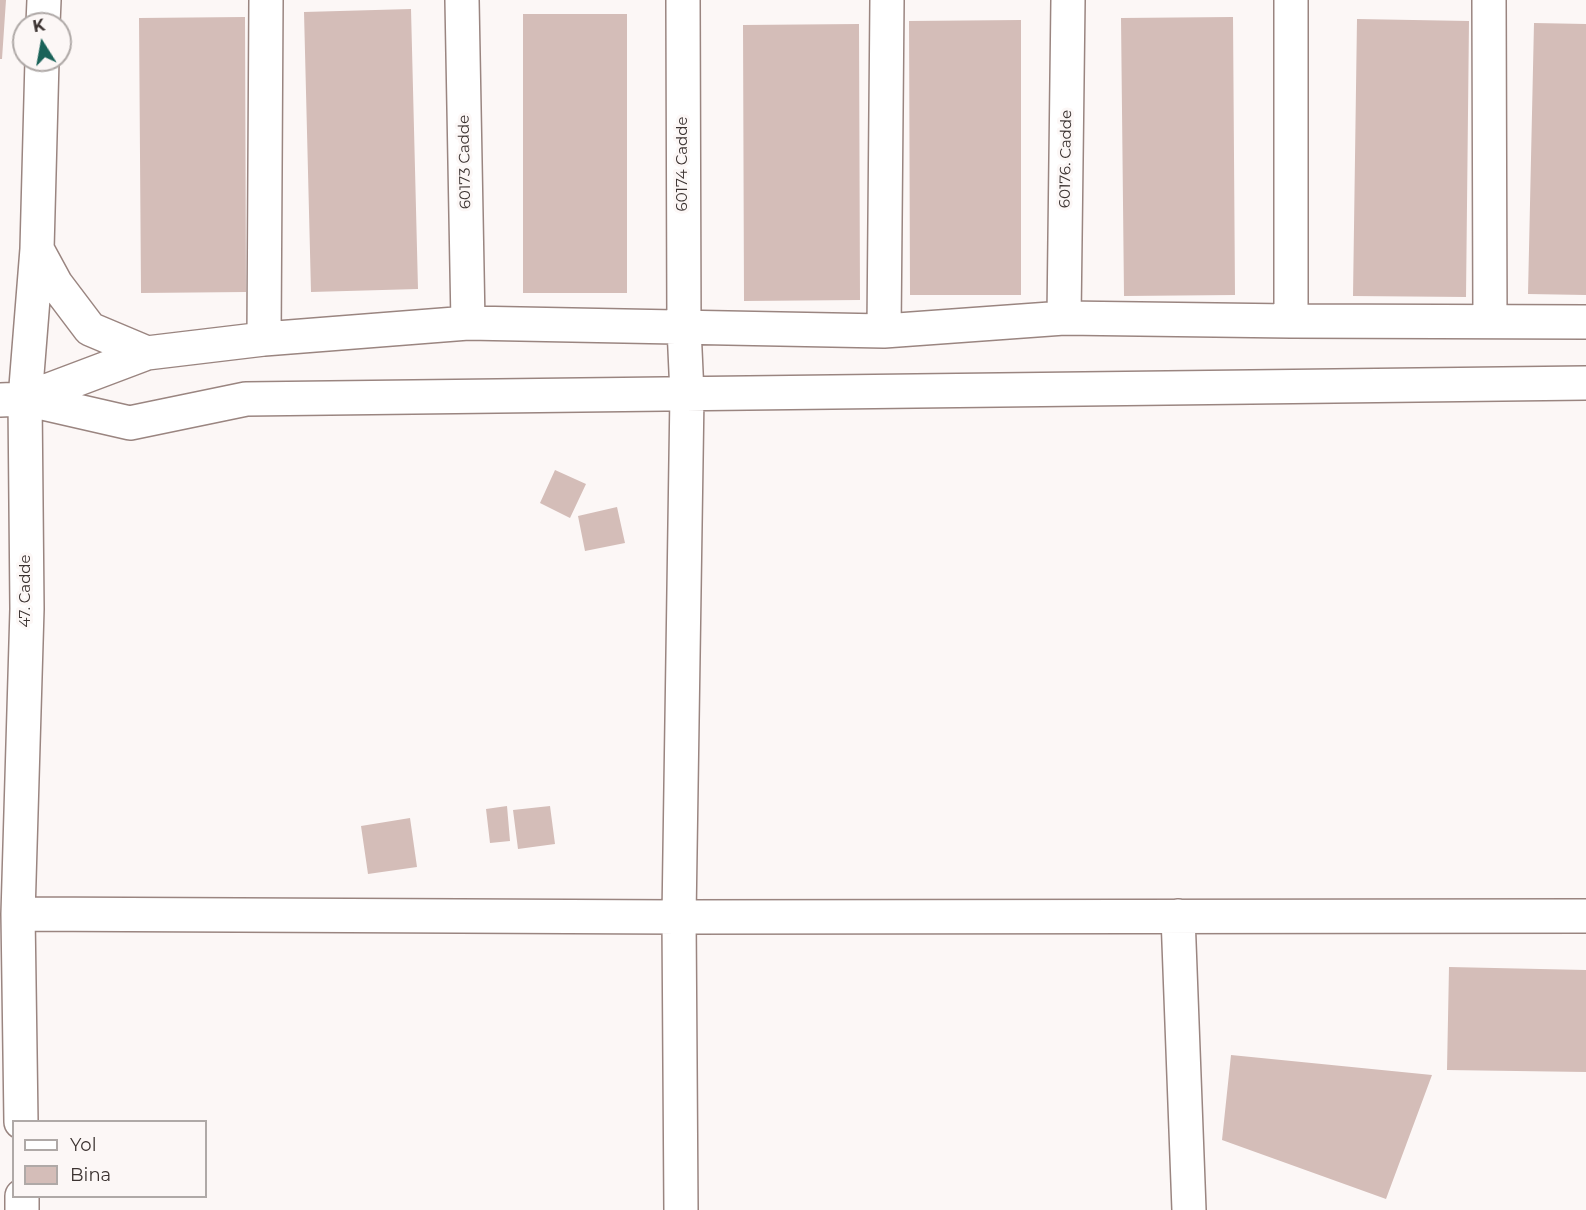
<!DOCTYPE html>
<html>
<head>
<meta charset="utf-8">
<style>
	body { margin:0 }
	#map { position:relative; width:1586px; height:1210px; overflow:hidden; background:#fcf7f6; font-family:Montserrat,sans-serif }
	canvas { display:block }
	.legend { position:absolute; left:12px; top:1120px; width:195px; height:78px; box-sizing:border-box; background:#fcf7f6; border:2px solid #afa9a7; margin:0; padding:8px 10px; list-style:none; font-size:18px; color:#3c3331 }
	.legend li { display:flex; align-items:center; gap:12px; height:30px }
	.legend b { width:30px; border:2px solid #afa9a7 }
	.north { position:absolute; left:12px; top:12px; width:60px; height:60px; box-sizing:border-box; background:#fcf7f6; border:2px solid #afa9a7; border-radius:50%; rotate:349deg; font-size:16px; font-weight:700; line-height:24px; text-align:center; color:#3c3331 }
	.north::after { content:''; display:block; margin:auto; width:21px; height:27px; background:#1a6359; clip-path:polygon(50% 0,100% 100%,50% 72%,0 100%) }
</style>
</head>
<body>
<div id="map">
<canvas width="1586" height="1210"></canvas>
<ul class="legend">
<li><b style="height:8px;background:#fff"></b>Yol</li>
<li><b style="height:16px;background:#d4bdb8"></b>Bina</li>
</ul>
<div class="north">K</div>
</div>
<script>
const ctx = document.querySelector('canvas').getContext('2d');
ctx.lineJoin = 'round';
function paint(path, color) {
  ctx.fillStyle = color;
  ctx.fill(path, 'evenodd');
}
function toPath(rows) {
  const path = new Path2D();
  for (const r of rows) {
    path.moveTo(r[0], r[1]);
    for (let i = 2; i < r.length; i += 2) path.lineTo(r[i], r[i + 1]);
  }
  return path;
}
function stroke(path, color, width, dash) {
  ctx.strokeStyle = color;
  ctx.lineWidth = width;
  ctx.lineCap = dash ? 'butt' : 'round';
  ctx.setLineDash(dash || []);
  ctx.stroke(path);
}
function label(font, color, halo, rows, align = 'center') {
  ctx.font = font + ' Montserrat,sans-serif';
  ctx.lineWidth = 6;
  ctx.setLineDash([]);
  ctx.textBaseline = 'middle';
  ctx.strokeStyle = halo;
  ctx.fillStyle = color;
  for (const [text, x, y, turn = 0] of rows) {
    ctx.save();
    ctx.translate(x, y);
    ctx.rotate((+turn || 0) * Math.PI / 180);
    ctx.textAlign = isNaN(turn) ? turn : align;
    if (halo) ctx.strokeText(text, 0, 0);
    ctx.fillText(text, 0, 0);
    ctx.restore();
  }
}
paint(toPath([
	[0,0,6,0,2,59,0,59],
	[411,9,418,289,311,292,304,12],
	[523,14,627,14,627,293,523,293],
	[245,17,246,292,141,293,139,18],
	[1233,17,1235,295,1124,296,1121,18],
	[1357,19,1469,21,1466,297,1353,296],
	[1021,20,1021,295,910,295,909,21],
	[1534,23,1586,24,1586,295,1528,294],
	[859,24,860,300,744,301,743,25],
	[555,470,586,484,570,518,540,503],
	[617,507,625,543,585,551,578,516],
	[507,806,510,841,490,843,486,809],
	[550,806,555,844,518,849,513,810],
	[410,818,417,867,368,874,361,826],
	[1449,967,1586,970,1586,1072,1447,1070],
	[1231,1055,1432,1075,1386,1199,1222,1140]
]), '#d4bdb8');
const minor = toPath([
	[462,0,468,323],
	[1489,0,1490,321],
	[43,24,44,0],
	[37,249,56,284,90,329,147,353],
	[1064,318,1068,0],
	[1291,321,1291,0],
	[884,331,887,0],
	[264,339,266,0],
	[25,399,147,353,264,339,468,323,884,331,1064,318,1291,321,1586,322],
	[0,400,25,399,130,423,246,399,1586,383],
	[18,914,679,917,1586,916],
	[1178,916,1189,1210],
	[21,1122,18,914,27,609,25,399,37,249,42,60],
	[22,1196,22,1210],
	[681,1210,679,917,687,394,684,328,683,0]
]);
stroke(minor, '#9a8580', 36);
stroke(minor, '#fff', 33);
label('15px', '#3c3331', '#fcf7f6', [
	["60176. Cadde",1066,159,-89],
	["60173 Cadde",465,162,-91],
	["60174 Cadde",683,164,-90],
	["47. Cadde",26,591,-90]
]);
</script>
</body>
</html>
